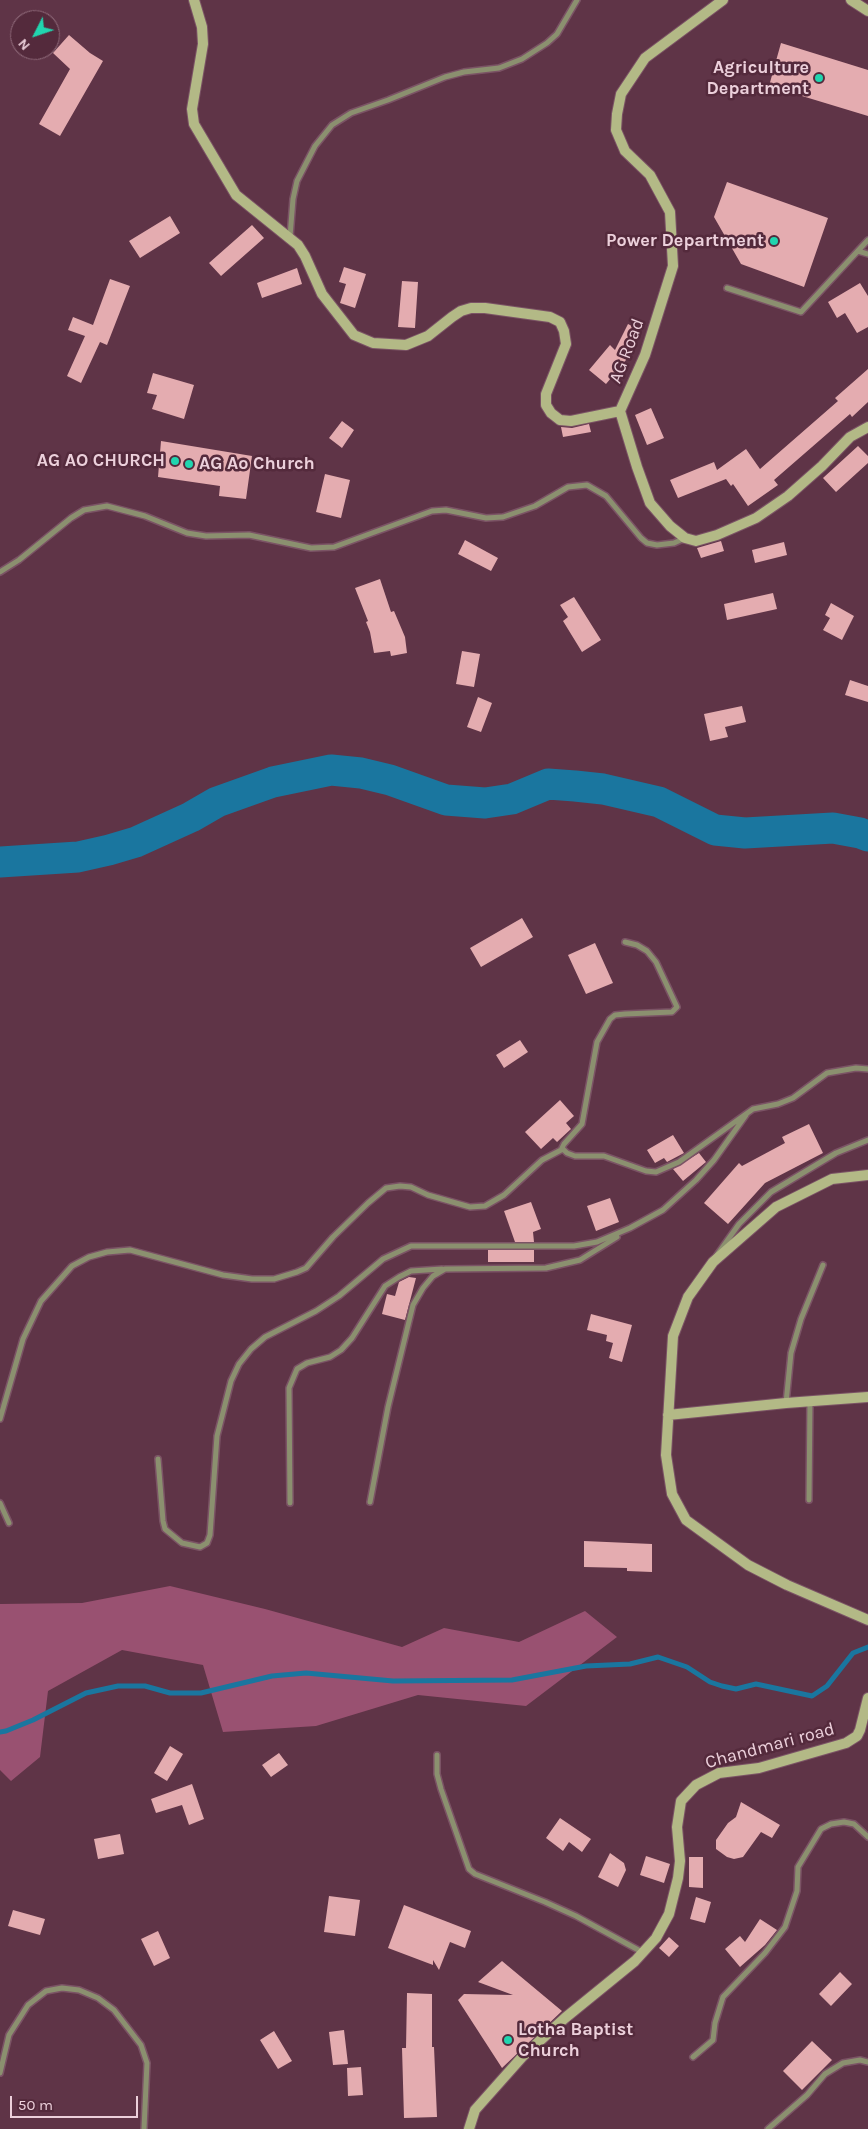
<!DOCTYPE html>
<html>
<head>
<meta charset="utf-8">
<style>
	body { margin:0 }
	#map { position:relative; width:868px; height:2129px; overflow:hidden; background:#5f3447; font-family:Karla,sans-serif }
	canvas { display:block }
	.north { position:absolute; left:10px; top:10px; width:50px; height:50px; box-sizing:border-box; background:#542a3c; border:1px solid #916c7c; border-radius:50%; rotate:229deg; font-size:14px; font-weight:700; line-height:20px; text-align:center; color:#ecd0db }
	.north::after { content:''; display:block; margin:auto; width:18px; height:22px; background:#21d5af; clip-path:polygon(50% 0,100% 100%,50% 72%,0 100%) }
	.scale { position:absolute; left:10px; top:2096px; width:128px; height:22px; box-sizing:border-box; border:2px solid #ecd0db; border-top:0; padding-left:6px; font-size:15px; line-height:18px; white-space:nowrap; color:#ecd0db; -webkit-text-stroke:4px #542a3c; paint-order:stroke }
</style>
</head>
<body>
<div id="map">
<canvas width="868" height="2129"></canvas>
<div class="north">N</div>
<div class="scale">50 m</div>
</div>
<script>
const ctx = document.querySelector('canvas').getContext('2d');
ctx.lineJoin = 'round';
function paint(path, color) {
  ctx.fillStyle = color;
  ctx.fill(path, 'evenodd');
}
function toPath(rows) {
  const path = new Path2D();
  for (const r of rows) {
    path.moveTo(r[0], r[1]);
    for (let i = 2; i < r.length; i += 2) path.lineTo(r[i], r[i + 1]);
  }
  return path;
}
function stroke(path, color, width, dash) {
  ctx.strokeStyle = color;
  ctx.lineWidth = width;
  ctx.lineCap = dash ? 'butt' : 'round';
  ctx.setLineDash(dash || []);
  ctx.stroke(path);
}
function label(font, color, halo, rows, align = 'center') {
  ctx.font = font + ' Karla,sans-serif';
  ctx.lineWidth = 5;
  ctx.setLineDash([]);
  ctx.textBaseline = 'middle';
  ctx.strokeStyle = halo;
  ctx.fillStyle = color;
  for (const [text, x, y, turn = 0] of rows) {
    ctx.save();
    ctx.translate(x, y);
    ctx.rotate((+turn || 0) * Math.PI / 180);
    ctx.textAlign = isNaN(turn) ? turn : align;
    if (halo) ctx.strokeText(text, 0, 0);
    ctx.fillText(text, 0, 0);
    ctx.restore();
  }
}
paint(toPath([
	[170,1586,265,1609,402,1647,444,1628,519,1642,585,1611,617,1637,526,1706,418,1695,316,1726,223,1732,203,1665,122,1650,48,1691,40,1757,11,1781,0,1770,0,1604,82,1603]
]), '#995171');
stroke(toPath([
	[0,1732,6,1731,33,1720,86,1693,118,1686,145,1686,170,1693,201,1693,272,1676,306,1673,393,1681,512,1680,586,1666,630,1664,658,1657,687,1667,710,1682,722,1686,736,1689,756,1684,812,1696,827,1686,853,1653,868,1647]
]), '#1a769f', 5);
stroke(toPath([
	[0,862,78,857,109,850,136,842,191,817,217,802,273,782,331,770,361,773,390,780,446,800,485,803,512,799,548,784,575,786,603,789,659,802,715,830,745,833,833,828,860,833,868,836]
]), '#1a769f', 31);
paint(toPath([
	[69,35,90,53,103,61,60,136,39,124,70,69,53,53],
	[781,43,868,70,868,116,769,86],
	[727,182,828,218,804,287,741,264,714,217],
	[170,216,180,233,140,258,129,241],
	[252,225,264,238,221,276,209,263],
	[344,267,366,274,355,308,340,303,346,284,339,282],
	[297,268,302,284,262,298,257,283],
	[110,279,130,286,107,345,100,342,81,383,67,376,85,336,68,330,73,317,93,325],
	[402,281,418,282,415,328,398,327],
	[860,283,868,296,868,327,857,333,845,313,837,318,828,302],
	[628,324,640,330,626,360,606,384,589,370,610,345,615,350],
	[868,369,868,402,852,417,850,414,774,480,778,485,748,506,733,484,731,486,726,479,678,498,670,480,714,462,717,470,746,449,760,469,838,401,835,398],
	[153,373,194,385,184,419,152,409,157,395,147,393],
	[651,408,664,438,647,445,635,415],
	[342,421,354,430,342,448,329,438],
	[589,424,591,432,563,437,561,427,572,428],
	[161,441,252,456,246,499,219,496,220,486,158,477],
	[858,446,868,456,868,463,836,492,823,478],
	[325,474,350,480,341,518,316,512],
	[465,540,498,558,491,571,458,554],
	[721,541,724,551,701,558,697,548],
	[784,542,787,555,755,563,752,550],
	[380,579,391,612,394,611,405,637,407,653,391,656,390,651,374,653,370,632,366,622,368,621,355,588],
	[773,593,777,609,727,620,724,604],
	[574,597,601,640,582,652,563,621,568,617,560,605],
	[831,603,854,616,842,640,823,630,830,618,825,615],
	[462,651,480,654,474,687,456,684],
	[850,680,868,686,868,702,845,695],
	[478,697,492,703,481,732,467,727],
	[742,706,746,722,725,727,728,737,710,741,704,714],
	[522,918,533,937,481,967,470,948],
	[595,943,613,983,586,994,568,955],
	[520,1040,528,1052,504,1068,496,1055],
	[560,1100,574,1116,566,1123,571,1129,557,1142,553,1138,541,1149,525,1132],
	[809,1124,823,1153,765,1183,728,1224,704,1203,739,1163,742,1166,785,1143,782,1137],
	[673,1135,684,1153,667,1162,664,1158,655,1163,647,1150],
	[699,1153,706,1162,683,1181,673,1169],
	[610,1198,619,1222,596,1231,587,1206],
	[531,1202,541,1229,533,1232,534,1242,515,1242,504,1211],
	[488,1250,534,1250,534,1262,488,1262],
	[409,1277,416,1278,405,1320,382,1314,387,1294,395,1296,399,1282],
	[591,1314,632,1325,622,1362,609,1358,613,1343,606,1341,607,1335,587,1330],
	[584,1541,652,1544,652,1572,627,1571,627,1568,584,1567],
	[170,1746,183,1754,167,1781,154,1773],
	[279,1753,288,1765,271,1777,262,1765],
	[192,1784,204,1819,189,1825,182,1805,156,1813,151,1799],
	[741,1802,780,1825,772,1838,761,1832,743,1857,734,1859,727,1857,716,1849,716,1840,728,1823,736,1817],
	[560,1818,591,1839,582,1852,569,1842,563,1851,546,1838],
	[120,1834,124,1854,98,1859,94,1839],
	[610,1853,624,1863,626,1870,618,1887,598,1877],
	[646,1856,670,1864,664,1883,640,1875],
	[689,1857,703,1857,703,1888,689,1887],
	[329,1896,360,1900,355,1936,324,1932],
	[696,1897,711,1902,705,1923,690,1919],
	[404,1905,471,1931,465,1948,450,1942,439,1970,433,1960,433,1965,388,1948],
	[13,1910,45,1919,40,1935,8,1926],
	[760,1919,777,1930,765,1945,740,1967,725,1949,740,1936,745,1942],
	[158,1931,170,1958,154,1966,141,1939],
	[669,1937,679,1946,669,1957,659,1948],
	[502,1961,562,2011,502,2068,458,2000,464,1994,513,1995,478,1982],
	[840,1972,852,1984,831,2006,819,1994],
	[407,1993,432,1994,432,2047,434,2047,437,2117,404,2118,402,2048,406,2048],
	[344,2030,348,2064,333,2065,329,2032],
	[274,2031,292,2061,278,2069,260,2040],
	[812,2041,832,2060,802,2090,783,2071],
	[361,2067,363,2095,348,2096,347,2068]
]), '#e4acb0');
const street = toPath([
	[290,237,293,199,297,181,315,146,332,125,351,113,388,100,445,77,464,72,499,68,522,59,547,43,557,34,577,0],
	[858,251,868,254],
	[727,288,801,312,868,240],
	[0,572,19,560,71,518,84,510,107,506,145,516,187,533,206,536,249,535,311,548,334,547,432,511,446,510,486,518,503,517,535,506,568,487,587,485,606,496,641,538,647,543,657,545,674,543,685,538],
	[625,942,637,945,647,951,656,962,677,1007,672,1012,625,1014,615,1015,610,1019,597,1042,582,1124,564,1144,562,1148,567,1153,575,1156,604,1156,646,1171,656,1172,679,1162,753,1109,778,1104,793,1098,827,1073,856,1068,868,1069],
	[717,1255,739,1224,771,1192,836,1153,868,1140],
	[786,1403,791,1353,801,1319,823,1265],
	[0,1419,23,1339,41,1301,72,1266,89,1257,107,1252,130,1250,223,1275,252,1279,274,1279,297,1272,306,1268,333,1237,368,1203,386,1188,400,1186,411,1187,428,1195,470,1207,485,1206,504,1195,542,1160,563,1149],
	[158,1459,163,1521,165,1529,182,1543,200,1547,207,1543,210,1535,217,1436,231,1381,239,1364,251,1349,265,1337,316,1311,339,1296,383,1259,411,1246,574,1246,597,1242,630,1228,663,1210,696,1180,714,1160,746,1115],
	[809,1500,810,1401],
	[370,1502,388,1407,413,1305,423,1288,433,1276,445,1269,546,1268,580,1260,617,1237],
	[0,1503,9,1523],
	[290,1503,289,1388,297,1369,307,1363,330,1357,341,1350,352,1338,385,1286,399,1277,411,1271,442,1269],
	[437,1755,437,1774,441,1789,469,1869,475,1874,545,1902,576,1916,642,1952],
	[693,2057,713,2040,715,2023,723,1997,765,1953,785,1927,797,1891,798,1867,821,1829,831,1824,844,1822,854,1824,868,1837],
	[0,2073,9,2035,28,2005,46,1991,62,1988,79,1990,98,1998,114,2010,141,2045,147,2063,144,2129],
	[768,2129,807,2095,825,2074,843,2063,860,2060,868,2062]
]);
const secondary = toPath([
	[194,0,202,27,203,44,192,109,194,124,236,195,298,245,305,256,322,294,354,335,373,343,406,345,428,336,452,317,461,311,471,308,485,308,550,317,560,322,564,331,566,344,546,394,546,405,551,413,560,420,571,421,620,411],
	[723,0,645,58,621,94,617,114,616,130,625,151,650,175,670,212,673,266,645,355,620,411,637,467,650,503,670,526,685,538,696,541,717,535,756,518,788,496,822,466,850,437,868,427],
	[851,0,868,11],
	[868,1175,832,1179,776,1207,713,1262,688,1297,673,1336,666,1455,672,1494,686,1520,748,1565,787,1585,868,1620],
	[668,1415,786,1403,868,1397],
	[469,2129,475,2110,523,2056,565,2018,635,1961,656,1938,669,1914,678,1878,680,1861,677,1827,681,1801,696,1785,719,1773,759,1768,846,1743,857,1736,860,1730,868,1698]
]);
stroke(street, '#7b5365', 8);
stroke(secondary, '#7b5365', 12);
stroke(street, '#8b906f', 5);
stroke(secondary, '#b3b986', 10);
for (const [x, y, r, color] of [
	[819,78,5,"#21d5af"],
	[774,241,5,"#21d5af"],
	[175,461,5,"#21d5af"],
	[189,464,5,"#21d5af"],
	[508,2040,5,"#21d5af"]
]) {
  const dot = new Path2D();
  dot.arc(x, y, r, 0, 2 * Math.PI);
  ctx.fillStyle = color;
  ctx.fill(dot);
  stroke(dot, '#542a3c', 2);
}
label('bold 18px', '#ecd0db', '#542a3c', [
	["Agriculture",809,68],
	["Department",809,89],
	["Power Department",764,241],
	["AG AO CHURCH",165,461],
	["AG Ao Church",199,464,"left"],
	["Lotha Baptist",518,2030,"left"],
	["Church",518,2051,"left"]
], 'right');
label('18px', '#ecd0db', '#542a3c', [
	["AG Road",627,351,-69],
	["Chandmari road",770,1746,-15]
]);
</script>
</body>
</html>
